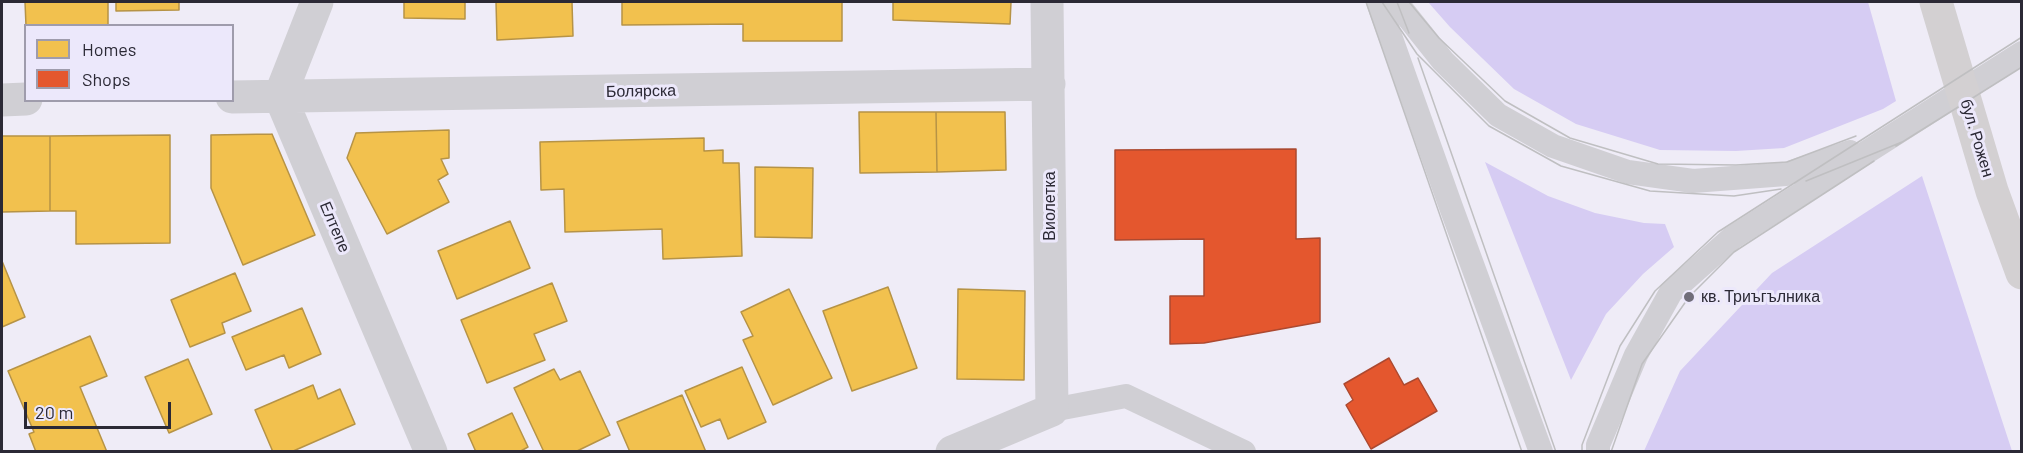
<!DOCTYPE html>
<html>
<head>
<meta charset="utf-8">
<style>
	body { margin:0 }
	#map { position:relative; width:2023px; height:453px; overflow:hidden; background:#efecf7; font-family:Barlow,sans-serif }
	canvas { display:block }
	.frame { position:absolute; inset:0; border:3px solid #2b2935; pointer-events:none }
	.legend { position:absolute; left:24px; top:24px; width:210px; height:78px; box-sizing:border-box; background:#ece8fb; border:2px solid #9f9cac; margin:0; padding:8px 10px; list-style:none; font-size:18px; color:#2b2935 }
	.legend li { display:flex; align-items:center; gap:12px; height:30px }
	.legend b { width:30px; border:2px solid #9f9cac }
	.scale { position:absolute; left:24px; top:402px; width:147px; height:27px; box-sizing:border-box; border:3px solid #2b2935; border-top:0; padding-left:8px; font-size:18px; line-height:21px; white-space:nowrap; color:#2b2935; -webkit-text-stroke:4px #ece8fb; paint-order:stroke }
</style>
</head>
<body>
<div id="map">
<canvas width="2023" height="453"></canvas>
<div class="frame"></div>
<ul class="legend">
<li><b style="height:16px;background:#f2c14e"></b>Homes</li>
<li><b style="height:16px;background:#e4572e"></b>Shops</li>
</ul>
<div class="scale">20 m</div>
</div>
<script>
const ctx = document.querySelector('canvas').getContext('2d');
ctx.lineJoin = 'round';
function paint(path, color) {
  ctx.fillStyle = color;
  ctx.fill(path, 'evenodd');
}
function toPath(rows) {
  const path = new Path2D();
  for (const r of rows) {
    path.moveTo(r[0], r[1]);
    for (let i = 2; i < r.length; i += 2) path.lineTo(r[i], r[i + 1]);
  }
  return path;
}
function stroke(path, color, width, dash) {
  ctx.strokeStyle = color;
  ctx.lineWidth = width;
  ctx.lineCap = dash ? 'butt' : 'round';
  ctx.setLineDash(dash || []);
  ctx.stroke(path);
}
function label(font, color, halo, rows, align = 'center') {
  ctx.font = font + ' Barlow,sans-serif';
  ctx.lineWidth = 6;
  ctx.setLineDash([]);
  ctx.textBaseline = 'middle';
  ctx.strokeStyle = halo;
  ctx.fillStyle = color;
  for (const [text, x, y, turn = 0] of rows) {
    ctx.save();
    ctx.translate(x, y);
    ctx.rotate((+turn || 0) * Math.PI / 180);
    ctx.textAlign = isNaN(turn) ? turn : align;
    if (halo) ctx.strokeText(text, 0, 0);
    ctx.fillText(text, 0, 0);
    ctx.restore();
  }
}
paint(toPath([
	[1428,2,1868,2,1896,101,1883,109,1784,148,1736,151,1660,150,1576,124,1514,89,1450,27],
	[1485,162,1548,196,1595,213,1644,223,1665,224,1674,247,1643,274,1606,314,1571,380],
	[1922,176,2012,451,1644,451,1680,371,1772,273]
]), '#d6ccf3');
const homes = toPath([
	[25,2,108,2,108,26,26,26,25,2],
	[116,2,179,2,179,10,116,11,116,2],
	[404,2,465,2,465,19,404,18,404,2],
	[496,2,572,2,573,36,497,40,496,2],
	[622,2,842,2,842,41,743,41,743,24,622,25,622,2],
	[893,2,1011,2,1010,24,893,20,893,2],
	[859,112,936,112,937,172,860,173,859,112],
	[936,112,1005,112,1006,170,937,172,936,112],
	[449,130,449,158,441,159,448,174,438,180,449,202,387,234,347,158,356,133,449,130],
	[272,134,315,235,243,265,211,188,211,135,272,134],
	[170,135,170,243,76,244,76,211,50,211,50,136,170,135],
	[2,136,50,136,50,211,2,212,2,136],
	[704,138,704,151,723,150,723,163,739,163,742,256,663,259,662,229,565,232,564,189,541,190,540,142,704,138],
	[755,167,813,168,812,238,755,237,755,167],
	[510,221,530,268,457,299,438,251,510,221],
	[2,261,25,317,2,327,2,261],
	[235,273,251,311,222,323,225,333,190,347,171,300,235,273],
	[552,283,567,321,534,334,545,360,487,383,461,320,552,283],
	[888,287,917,368,852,391,823,311,888,287],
	[789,289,832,378,773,405,743,340,753,336,741,312,789,289],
	[958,289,1025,291,1024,380,957,379,958,289],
	[302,308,321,354,289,368,284,355,246,370,232,337,302,308],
	[90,336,107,376,80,387,107,452,36,452,29,434,34,432,8,371,90,336],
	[188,359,212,414,169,433,145,377,188,359],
	[742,367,766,422,728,439,720,419,701,427,685,391,742,367],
	[554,369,560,380,580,371,610,435,575,452,544,452,514,388,554,369],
	[313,385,318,399,340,389,355,424,291,452,273,452,255,410,313,385],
	[682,395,706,452,630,452,617,422,682,395],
	[512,413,528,447,519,452,476,452,468,434,512,413]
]);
paint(homes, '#f2c14e');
stroke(homes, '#b69346', 1.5);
const shops = toPath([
	[1296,149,1296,239,1320,238,1320,322,1204,343,1170,344,1170,296,1204,296,1204,239,1115,240,1115,150,1296,149],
	[1389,358,1404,385,1418,378,1437,411,1371,449,1346,405,1353,400,1344,384,1389,358]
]);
paint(shops, '#e4572e');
stroke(shops, '#ac4930', 1.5);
stroke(toPath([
	[1378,2,1451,207,1541,452],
	[1396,2,1443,61,1498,115,1553,146,1628,172,1693,181,1786,174,1850,152],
	[1052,410,1126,396,1244,452],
	[1598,452,1598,445,1636,355,1671,292,1732,238,2022,53]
]), '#d0cfd4', 24);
stroke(toPath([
	[317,2,280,96,431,452],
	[232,97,1049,84],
	[2,100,26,99],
	[952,452,1052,410,1047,2]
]), '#d0cfd4', 33);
stroke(toPath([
	[1936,2,1992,191,2022,273]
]), '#d3d0d2', 33);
stroke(toPath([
	[1366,2,1522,452],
	[1382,2,1417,54,1489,126,1561,166,1650,191,1734,196,1781,189],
	[1397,2,1409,33],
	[1409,2,1439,38,1505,101,1570,138,1658,164,1736,165,1787,162,1856,136],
	[1418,58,1556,452],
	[1896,146,2022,67],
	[1806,181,1902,142],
	[1582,452,1582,445,1620,346,1655,291,1718,232,2022,37],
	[1611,452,1642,364,1689,297,1734,252,1874,161]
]), '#bfbfc1', 1.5);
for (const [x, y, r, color] of [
	[1689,297,6,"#706d79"]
]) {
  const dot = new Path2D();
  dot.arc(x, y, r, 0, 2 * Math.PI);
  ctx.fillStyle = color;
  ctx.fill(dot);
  stroke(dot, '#ece8fb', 2);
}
label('16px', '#2b2935', '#ece8fb', [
	["Болярска",641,91,-1],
	["бул. Рожен",1977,138,73],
	["Виолетка",1050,206,-90],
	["Елтепе",335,227,67]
]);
label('16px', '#2b2935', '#ece8fb', [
	["кв. Триъгълника",1701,297]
], 'left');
</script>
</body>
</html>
